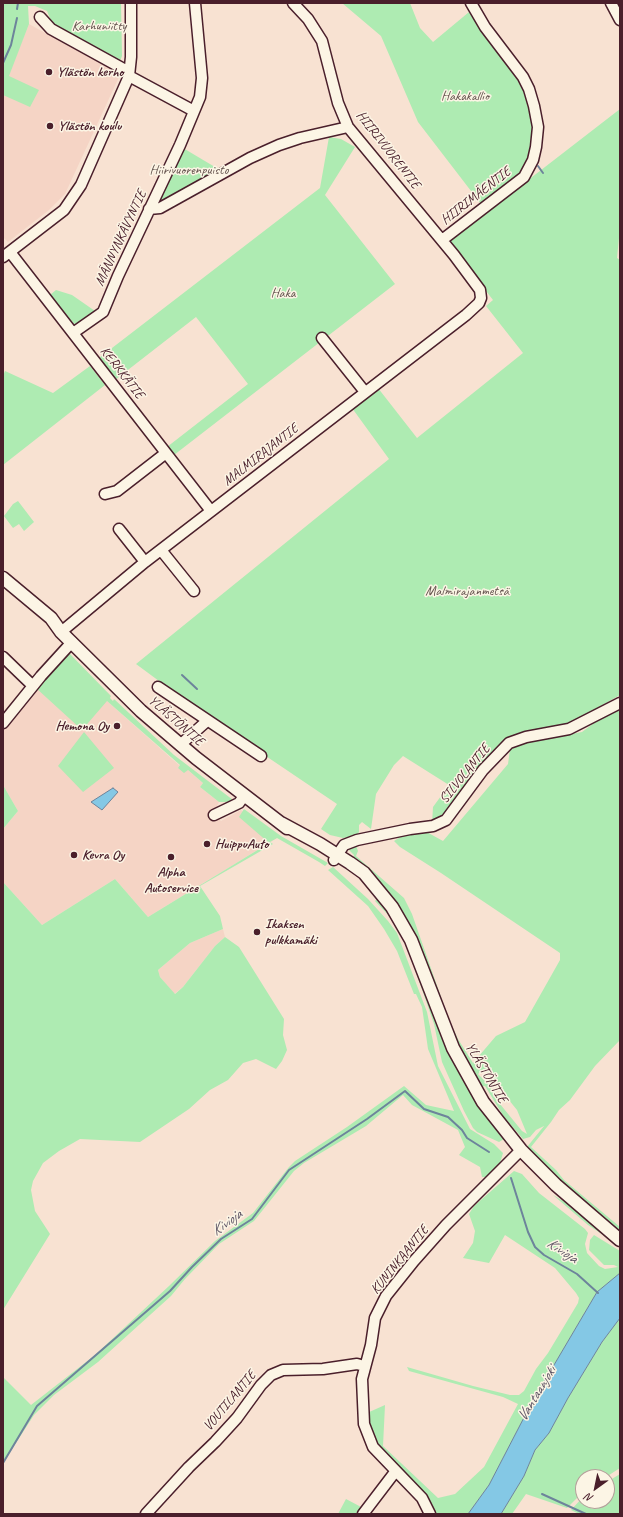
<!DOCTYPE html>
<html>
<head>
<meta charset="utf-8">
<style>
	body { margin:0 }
	#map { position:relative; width:623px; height:1517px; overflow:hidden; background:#f8e2d2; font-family:Caveat,sans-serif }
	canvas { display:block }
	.frame { position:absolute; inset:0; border:4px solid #4a1f2b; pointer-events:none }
	.north { position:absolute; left:575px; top:1469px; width:40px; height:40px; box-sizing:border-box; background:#fcf5e5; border:1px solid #b59f9b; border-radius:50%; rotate:213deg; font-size:11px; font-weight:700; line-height:16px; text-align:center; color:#4a1f2b }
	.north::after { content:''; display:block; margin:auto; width:14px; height:18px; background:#4a1f2b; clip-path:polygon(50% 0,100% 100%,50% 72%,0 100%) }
</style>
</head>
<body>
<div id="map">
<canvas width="623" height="1517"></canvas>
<div class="frame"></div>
<div class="north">N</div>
</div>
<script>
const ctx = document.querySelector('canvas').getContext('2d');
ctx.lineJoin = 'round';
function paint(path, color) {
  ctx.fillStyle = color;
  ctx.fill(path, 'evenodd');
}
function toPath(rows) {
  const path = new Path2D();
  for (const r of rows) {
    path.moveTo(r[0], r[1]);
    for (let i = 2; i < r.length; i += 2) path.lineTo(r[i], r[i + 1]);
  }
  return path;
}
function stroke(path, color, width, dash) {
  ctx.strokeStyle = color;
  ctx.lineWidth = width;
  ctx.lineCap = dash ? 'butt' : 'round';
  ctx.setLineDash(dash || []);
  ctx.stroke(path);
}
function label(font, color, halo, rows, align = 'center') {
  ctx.font = font + ' Caveat,sans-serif';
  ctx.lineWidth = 3;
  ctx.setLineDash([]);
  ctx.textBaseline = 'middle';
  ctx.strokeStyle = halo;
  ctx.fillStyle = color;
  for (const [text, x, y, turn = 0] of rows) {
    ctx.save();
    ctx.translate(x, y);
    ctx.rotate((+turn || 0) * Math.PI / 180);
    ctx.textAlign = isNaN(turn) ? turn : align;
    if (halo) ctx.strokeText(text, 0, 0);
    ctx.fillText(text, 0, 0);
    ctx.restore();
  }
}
paint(toPath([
	[29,24,119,74,119,77,65,194,49,210,8,242,3,237,3,87],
	[36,688,107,701,180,766,178,768,188,770,203,783,200,787,219,802,213,814,221,821,241,810,277,838,148,917,115,879,42,925,3,882,3,829,18,811,3,785,3,719],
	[223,929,225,937,215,946,183,987,174,994,160,977,158,970,190,943]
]), '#f5d4c5');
paint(toPath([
	[3,3,121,3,122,56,120,61,54,28,47,11,35,6,28,6,29,24,9,76,39,90,30,107,3,95],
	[342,3,410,3,420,28,433,42,469,12,527,93,533,116,532,141,526,166,522,174,481,204,418,122,381,36],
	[620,109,620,228,617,258,620,260,620,695,566,726,519,733,507,740,452,809,432,824,433,807,449,785,403,756,394,765,376,794,371,829,362,822,359,825,359,832,356,836,343,838,330,835,321,829,337,804,205,715,136,664,389,459,352,408,378,388,417,438,523,353,486,306,493,300,448,242],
	[329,137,341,139,355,147,325,195,395,284,174,455,167,447,248,384,196,317,115,380,99,358,320,188],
	[183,148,220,170,164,203,160,201,159,197],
	[56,290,72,295,95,311,80,322,74,324,50,295],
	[90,366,105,385,3,465,3,376,5,371,53,393],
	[18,501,34,522,24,531,19,524,13,528,4,516,13,504],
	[70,654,111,696,110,698,113,701,114,699,174,755,233,800,227,802,219,802,200,787,203,783,188,770,184,773,178,768,180,765,107,701,82,730,36,688,63,656],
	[620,708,620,1040,595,1066,570,1100,559,1110,551,1122,531,1147,556,1170,564,1180,620,1227,620,1234,566,1188,527,1147,544,1126,536,1130,530,1137,523,1139,504,1117,485,1086,481,1087,455,1043,420,952,353,862,354,855,349,850,355,843,358,851,356,856,404,898,412,914,449,1020,458,1039,473,1063,496,1036,525,1022,560,960,560,953,441,873,400,847,394,841,402,836,423,830,443,841,508,764,510,749,518,744,582,732,602,717],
	[484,1069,517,1110,527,1134,522,1131,500,1104,488,1084,478,1074],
	[84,732,114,768,83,792,58,766],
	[3,785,18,811,3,829],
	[244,809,281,836,328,863,325,866,319,862,277,838,270,842,273,844,200,886,220,916,223,929,190,943,158,970,160,977,175,994,183,987,215,946,225,937,239,947,284,1019,283,1035,287,1050,282,1061,276,1069,256,1059,243,1063,228,1080,210,1090,189,1109,140,1142,80,1139,59,1151,43,1163,33,1181,31,1190,35,1211,50,1234,3,1310,3,882,42,925,115,879,148,917,269,843,239,817],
	[333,867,368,899,388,921,397,933,427,1012,438,1066,470,1129,494,1144,503,1153,500,1163,487,1177,482,1177,480,1167,459,1155,465,1147,458,1130,412,1105,403,1095,366,1126,304,1163,294,1171,254,1221,219,1244,185,1279,171,1296,98,1362,54,1395,34,1415,3,1463,3,1377,31,1405,95,1355,169,1286,215,1241,253,1213,289,1167,295,1161,347,1127,404,1086,426,1105,454,1111,428,1049,422,1007,416,994,414,994,397,951,384,929,368,906,328,870],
	[377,899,389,909,397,921,488,1116,504,1139,499,1142,477,1132,473,1128,464,1111,442,1062,434,1024,408,949,393,920,375,901],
	[514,1171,522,1174,539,1193,585,1229,588,1233,585,1244,587,1253,599,1266,605,1269,618,1267,614,1265,604,1265,589,1250,590,1240,594,1235,620,1251,620,1273,597,1292,531,1404,489,1485,468,1514,435,1514,432,1504,419,1488,379,1447,371,1433,367,1413,385,1405,383,1446,438,1498,455,1494,484,1467,518,1404,503,1397,409,1371,407,1367,473,1386,510,1395,519,1395,524,1391,536,1369,548,1353,578,1303,579,1298,576,1293,555,1268,505,1235,489,1263,463,1258,473,1243,475,1231,469,1214,474,1206],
	[553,1195,570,1205,617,1244,588,1225],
	[620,1318,620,1468,606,1477,583,1477,583,1492,567,1508,526,1494,512,1514,501,1514,524,1476,535,1450,549,1433,568,1398,602,1342],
	[620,1474,620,1514,579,1514,571,1510,583,1497,583,1501,607,1501,607,1482],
	[346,1499,363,1508,360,1514,338,1514]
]), '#aeebb2');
const water = toPath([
	[113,788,118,792,102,810,91,802,113,788],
	[620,1273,620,1318,602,1342,568,1398,549,1433,535,1450,524,1476,501,1514,468,1514,489,1485,531,1404,597,1292,620,1273]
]);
paint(water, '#84c8e5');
stroke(water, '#6d849b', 1);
stroke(toPath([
	[17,9,18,3],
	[3,63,11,45,17,18],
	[538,166,543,173],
	[182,675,197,689],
	[511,1178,528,1232,535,1247,544,1255,577,1274,598,1293],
	[3,1463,37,1406,170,1291,192,1267,221,1239,252,1219,289,1170,367,1119,405,1091,424,1109,448,1117,462,1130,467,1138,489,1152],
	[542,1494,586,1514]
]), '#6d849b', 2);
const minor = toPath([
	[611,3,620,20],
	[40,17,51,29,129,72],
	[129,76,194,111],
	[149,209,160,208,250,158,279,145,300,138,348,127],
	[442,240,524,177,533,160,536,147,538,127,534,106,529,89,523,77,485,27,471,3],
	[10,252,211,511],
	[3,257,64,210,81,185,129,76,131,57,131,3],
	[73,333,103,312,118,276,180,145,200,97,202,78,195,3],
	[322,338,365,392],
	[105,494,117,491,166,453],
	[119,529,145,562],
	[161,550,194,591],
	[61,632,145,562,466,315,479,303,481,298,480,290,454,255,348,127,338,103,322,41,308,19,293,3],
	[3,657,33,686],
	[158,687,261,756],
	[3,723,41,676,72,642],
	[180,745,207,721],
	[214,815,239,803,244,796],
	[334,860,344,845,357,840,410,829,433,826,446,820,483,770,509,743,526,737,569,729,620,703],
	[146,1514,189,1467,215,1442,237,1418,261,1385,271,1375,283,1370,323,1369,357,1364,364,1366],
	[363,1514,395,1472],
	[430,1514,422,1498,373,1447,364,1424,362,1379,371,1345,375,1318,386,1296,414,1261,446,1225,521,1150]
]);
const major = toPath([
	[3,578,51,618,61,632,141,711,196,758,287,828],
	[281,823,320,844,350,863,364,873,392,907,411,940,453,1048,483,1102,521,1150,556,1185,620,1240]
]);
stroke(minor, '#4a1f2b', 13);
stroke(major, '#4a1f2b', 15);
stroke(minor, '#fcf5e5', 10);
stroke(major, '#fcf5e5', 12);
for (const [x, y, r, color] of [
	[49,72,4,"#4a1f2b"],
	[50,126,4,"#4a1f2b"],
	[117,726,4,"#4a1f2b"],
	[207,844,4,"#4a1f2b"],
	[74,855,4,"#4a1f2b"],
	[171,857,4,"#4a1f2b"],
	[257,932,4,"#4a1f2b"]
]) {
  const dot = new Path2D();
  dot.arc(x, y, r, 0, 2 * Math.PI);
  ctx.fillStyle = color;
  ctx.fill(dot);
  stroke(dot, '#fcf5e5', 1.5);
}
label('14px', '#63524d', '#fcf5e5', [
	["Karhuniitty",99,26],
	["Hakakallio",465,96],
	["Hiirivuorenpuisto",189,170],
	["Haka",283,293],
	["Malmirajanmetsä",467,591]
]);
label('bold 14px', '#4a1f2b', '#fcf5e5', [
	["Ylästön kerho",57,72],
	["Ylästön koulu",58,126],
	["Hemona Oy",109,726,"right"],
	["HuippuAuto",215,844],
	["Kevra Oy",82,855],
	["Alpha",171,872,"center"],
	["Autoservice",171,888,"center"],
	["Ikaksen",265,924],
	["pulkkamäki",265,940]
], 'left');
label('14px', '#4a1f2b', '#fcf5e5', [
	["HIIRIVUORENTIE",388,150,52],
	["HIIRIMÄENTIE",476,196,-38],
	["MÄNNYNKÄVYNTIE",121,238,-65],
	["KERKKÄTIE",122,373,52],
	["MALMIRAJANTIE",261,455,-38],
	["YLÄSTÖNTIE",176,721,41],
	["SILVOLANTIE",465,774,-51],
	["YLÄSTÖNTIE",486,1073,59],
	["KUNINKAANTIE",400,1260,-51],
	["VOUTILANTIE",230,1401,-50]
]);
label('italic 15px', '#5b5263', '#fcf5e5', [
	["Kivioja",227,1223,-36],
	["Kivioja",562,1251,33],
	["Vantaanjoki",537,1394,-59]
]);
</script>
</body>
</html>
